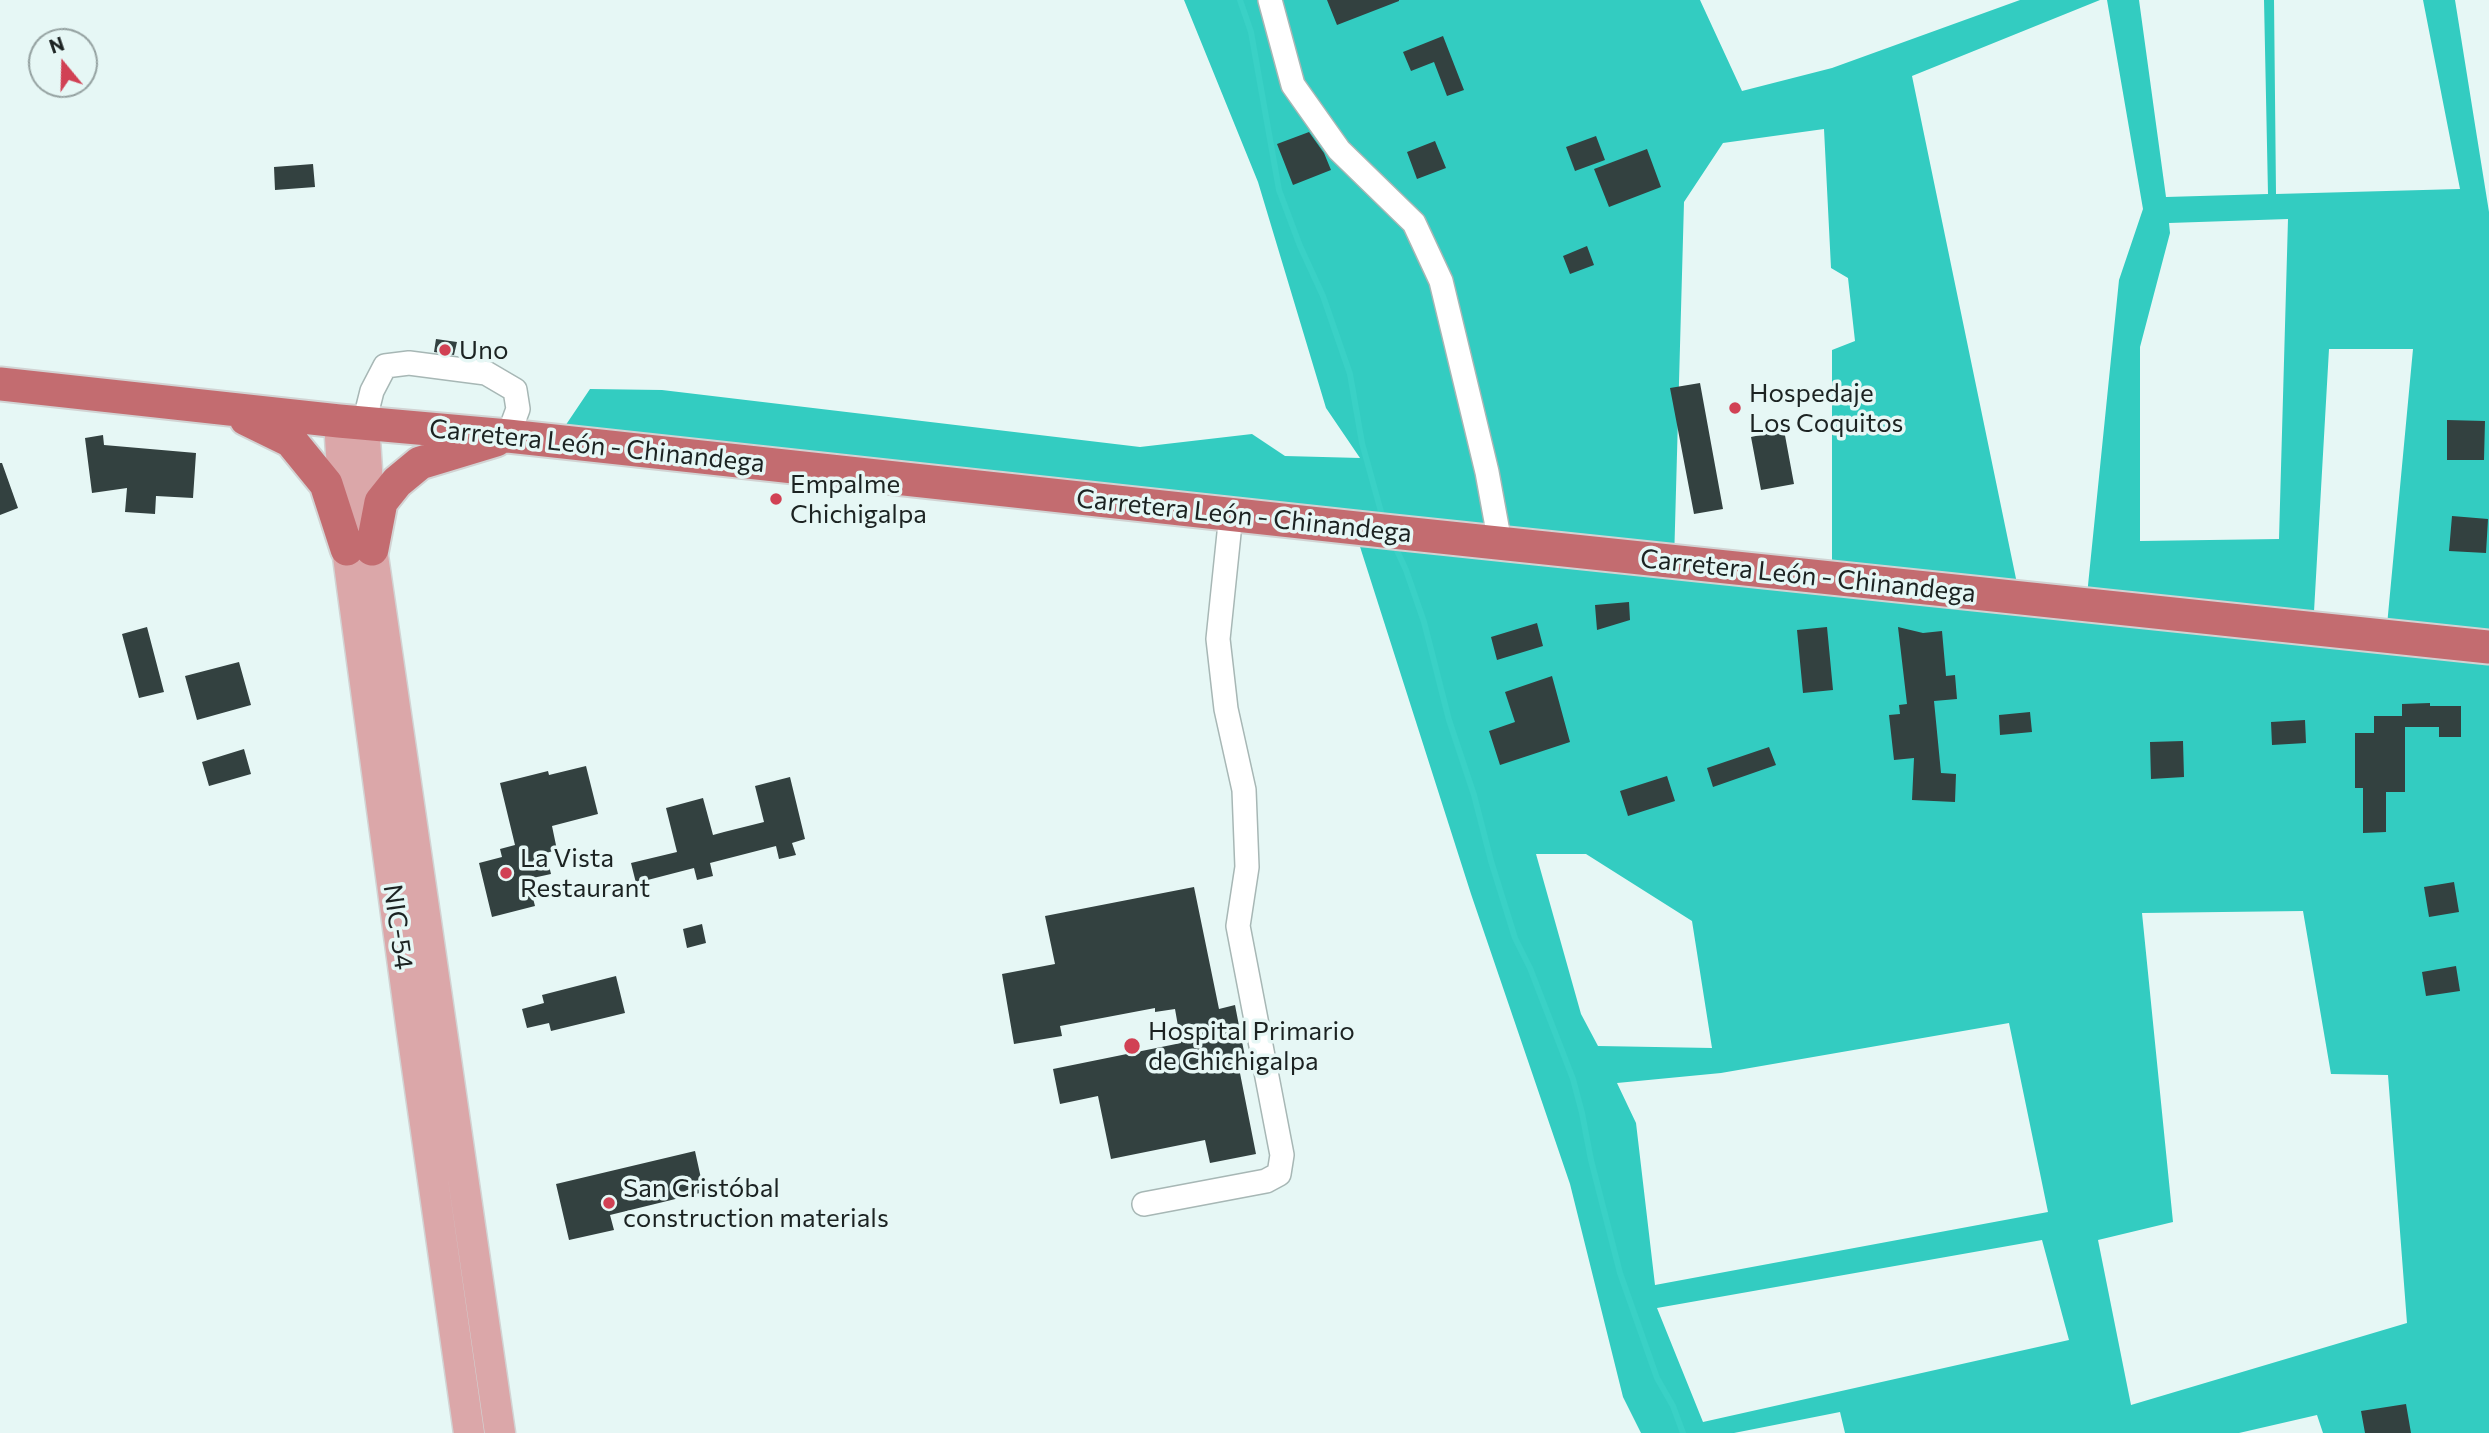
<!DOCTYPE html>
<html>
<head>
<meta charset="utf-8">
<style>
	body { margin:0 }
	#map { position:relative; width:2489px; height:1433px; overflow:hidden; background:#e6f7f5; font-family:Commissioner,sans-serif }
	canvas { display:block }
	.north { position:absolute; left:28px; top:28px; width:70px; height:70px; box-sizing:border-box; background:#e6f7f5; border:2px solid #95a2a1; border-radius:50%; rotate:341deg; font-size:19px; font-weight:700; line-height:28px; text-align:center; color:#1c2322 }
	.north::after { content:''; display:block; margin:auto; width:24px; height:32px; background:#d14154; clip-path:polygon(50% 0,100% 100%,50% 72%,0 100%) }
</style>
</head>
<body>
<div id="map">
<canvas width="2489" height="1433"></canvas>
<div class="north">N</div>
</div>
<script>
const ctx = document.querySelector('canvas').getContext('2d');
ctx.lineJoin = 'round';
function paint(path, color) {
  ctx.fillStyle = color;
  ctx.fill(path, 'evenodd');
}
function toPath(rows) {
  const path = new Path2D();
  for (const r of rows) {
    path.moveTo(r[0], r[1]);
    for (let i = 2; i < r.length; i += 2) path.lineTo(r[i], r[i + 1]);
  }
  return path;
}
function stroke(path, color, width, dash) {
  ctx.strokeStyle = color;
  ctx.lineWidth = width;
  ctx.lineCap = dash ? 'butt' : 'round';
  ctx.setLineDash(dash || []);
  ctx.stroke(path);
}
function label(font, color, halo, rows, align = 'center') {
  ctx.font = font + ' Commissioner,sans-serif';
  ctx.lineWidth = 7;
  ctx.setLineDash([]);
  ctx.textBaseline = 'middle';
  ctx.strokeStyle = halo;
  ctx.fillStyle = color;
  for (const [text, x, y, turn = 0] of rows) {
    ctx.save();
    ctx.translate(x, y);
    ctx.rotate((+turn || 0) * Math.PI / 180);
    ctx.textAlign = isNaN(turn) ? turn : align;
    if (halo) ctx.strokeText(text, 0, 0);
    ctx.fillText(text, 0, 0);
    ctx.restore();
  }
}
paint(toPath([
	[1184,0,1700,0,1742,91,1832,68,2020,0,2100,0,1912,76,2020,598,2086,605,2119,280,2143,209,2107,0,2139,0,2166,197,2268,194,2264,0,2274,0,2276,194,2460,189,2423,0,2455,0,2489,212,2489,1433,2323,1433,2317,1415,2239,1433,1845,1433,1840,1412,1734,1433,1641,1433,1623,1397,1570,1184,1471,894,1354,528,555,441,590,389,662,390,1140,447,1252,434,1285,456,1360,458,1326,408,1258,182],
	[1824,129,1831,268,1848,278,1855,341,1832,350,1832,579,1674,562,1684,202,1723,143],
	[2288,219,2279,539,2140,541,2140,347,2170,233,2169,223],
	[2329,349,2413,349,2386,636,2313,629],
	[1536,854,1586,854,1692,921,1712,1048,1598,1046,1581,1014],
	[2303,911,2331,1074,2388,1075,2407,1323,2131,1405,2098,1240,2173,1222,2142,913],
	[2009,1023,2048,1212,1655,1285,1636,1123,1617,1083,1721,1073],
	[2042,1240,2069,1340,1703,1422,1657,1308]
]), '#33ccc1');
stroke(toPath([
	[1240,0,1251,32,1279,190,1300,246,1323,296,1350,374,1362,443,1383,519],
	[1393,542,1406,570,1424,622,1449,720,1474,795,1491,861,1515,938,1530,968,1573,1079,1582,1113,1591,1160,1620,1273,1657,1378,1673,1406,1683,1433]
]), '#3ad1c6', 6);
paint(toPath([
	[1327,0,1399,0,1399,1,1337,25],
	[1443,36,1464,90,1447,96,1434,62,1411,71,1403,52],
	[1309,132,1324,153,1331,170,1293,185,1277,144],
	[1596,136,1605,160,1575,171,1566,147],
	[1435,141,1446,168,1417,179,1407,152],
	[1647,149,1661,187,1609,207,1594,169],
	[313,164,315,187,275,190,274,167],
	[1587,246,1594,265,1570,274,1563,256],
	[436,339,457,342,454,355,434,352],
	[1700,383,1723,509,1694,514,1670,388],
	[2447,420,2485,421,2484,460,2447,460],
	[1784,430,1794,484,1761,490,1751,437],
	[103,435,104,445,196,453,193,498,156,496,155,514,125,512,127,488,92,493,85,438],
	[0,463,2,463,18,508,0,515],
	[2452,516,2488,519,2486,553,2449,551],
	[1629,602,1630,620,1597,630,1595,605],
	[1537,623,1543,646,1497,660,1491,637],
	[147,627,164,692,139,698,122,634],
	[1827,627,1833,690,1803,693,1797,630],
	[1898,627,1923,633,1942,631,1946,676,1955,675,1957,699,1934,701,1941,773,1956,774,1955,802,1912,800,1914,758,1894,760,1889,715,1900,714,1899,705,1907,704],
	[239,662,251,705,197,720,185,676],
	[1552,676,1570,742,1500,765,1489,731,1515,722,1505,692],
	[2430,703,2430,706,2461,706,2461,737,2439,737,2439,727,2405,727,2405,792,2386,792,2386,832,2363,833,2363,788,2355,788,2355,733,2374,733,2374,716,2402,716,2402,704],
	[2030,712,2032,732,2000,735,1999,715],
	[2305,720,2306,743,2272,745,2271,722],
	[2183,741,2184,777,2151,779,2150,742],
	[1769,747,1776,765,1713,787,1707,768],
	[244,749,251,774,209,786,202,762],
	[586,766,598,814,552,826,557,850,546,853,551,874,528,879,535,906,492,917,479,863,502,857,500,849,515,845,500,783,548,771,549,775],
	[1667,776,1675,801,1628,816,1620,791],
	[790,777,805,839,792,843,796,855,779,859,776,846,710,863,713,876,697,880,694,868,636,883,631,863,677,852,666,808,703,798,713,835,724,832,764,822,755,786],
	[2454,882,2459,912,2429,917,2424,887],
	[1194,887,1219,1009,1235,1005,1245,1057,1237,1058,1256,1154,1210,1163,1205,1140,1111,1159,1098,1096,1060,1104,1053,1069,1181,1043,1175,1009,1155,1012,1155,1008,1060,1026,1062,1036,1014,1044,1002,974,1055,964,1045,916],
	[702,924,706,943,687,948,683,929],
	[2456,966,2460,991,2426,996,2422,972],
	[616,976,625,1013,551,1031,549,1023,527,1028,522,1009,544,1003,542,995],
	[695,1151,704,1192,610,1215,614,1230,569,1240,556,1184],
	[2406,1404,2411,1433,2365,1433,2361,1411]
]), '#334140');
const minor = toPath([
	[1270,0,1293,85,1339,150,1414,223,1441,281,1487,472,1500,543],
	[364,423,372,391,385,366,409,363,486,373,515,390,518,409,508,436],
	[1144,1204,1266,1181,1279,1174,1282,1155,1238,926,1247,867,1244,790,1226,709,1218,639,1231,514]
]);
const major = toPath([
	[339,421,347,549,412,1032,469,1433],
	[364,423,372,549,500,1433]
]);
const highway = toPath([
	[0,384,339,421,508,436,1393,532,2489,647],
	[246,419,291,441,326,484,347,549],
	[372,549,381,502,397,482,420,463,496,440]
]);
stroke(minor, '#a7b7b5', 26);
stroke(major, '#d2d3d3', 33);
stroke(highway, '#d2d3d3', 37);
stroke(minor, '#fff', 23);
stroke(major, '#dba7a9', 30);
stroke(highway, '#c36c70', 33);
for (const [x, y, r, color] of [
	[445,350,7,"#d14154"],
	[1735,408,7,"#d14154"],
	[776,499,7,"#d14154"],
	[506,873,7,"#d14154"],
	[1132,1046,9,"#d14154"],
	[609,1203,7,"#d14154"]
]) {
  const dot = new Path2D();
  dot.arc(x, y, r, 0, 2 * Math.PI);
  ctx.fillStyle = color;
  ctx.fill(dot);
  stroke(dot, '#e6f7f5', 2.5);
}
label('26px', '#1c2322', '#e6f7f5', [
	["Uno",459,350],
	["Hospedaje",1749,393],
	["Los Coquitos",1749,423],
	["Empalme",790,484],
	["Chichigalpa",790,514],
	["La Vista",520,858],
	["Restaurant",520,888],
	["Hospital Primario",1148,1031],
	["de Chichigalpa",1148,1061],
	["San Cristóbal",623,1188],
	["construction materials",623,1218]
], 'left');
label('26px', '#1c2322', '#e6f7f5', [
	["Carretera León - Chinandega",597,446,6],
	["Carretera León - Chinandega",1244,516,6],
	["Carretera León - Chinandega",1808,576,6],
	["NIC-54",398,927,82]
]);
</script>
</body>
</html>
